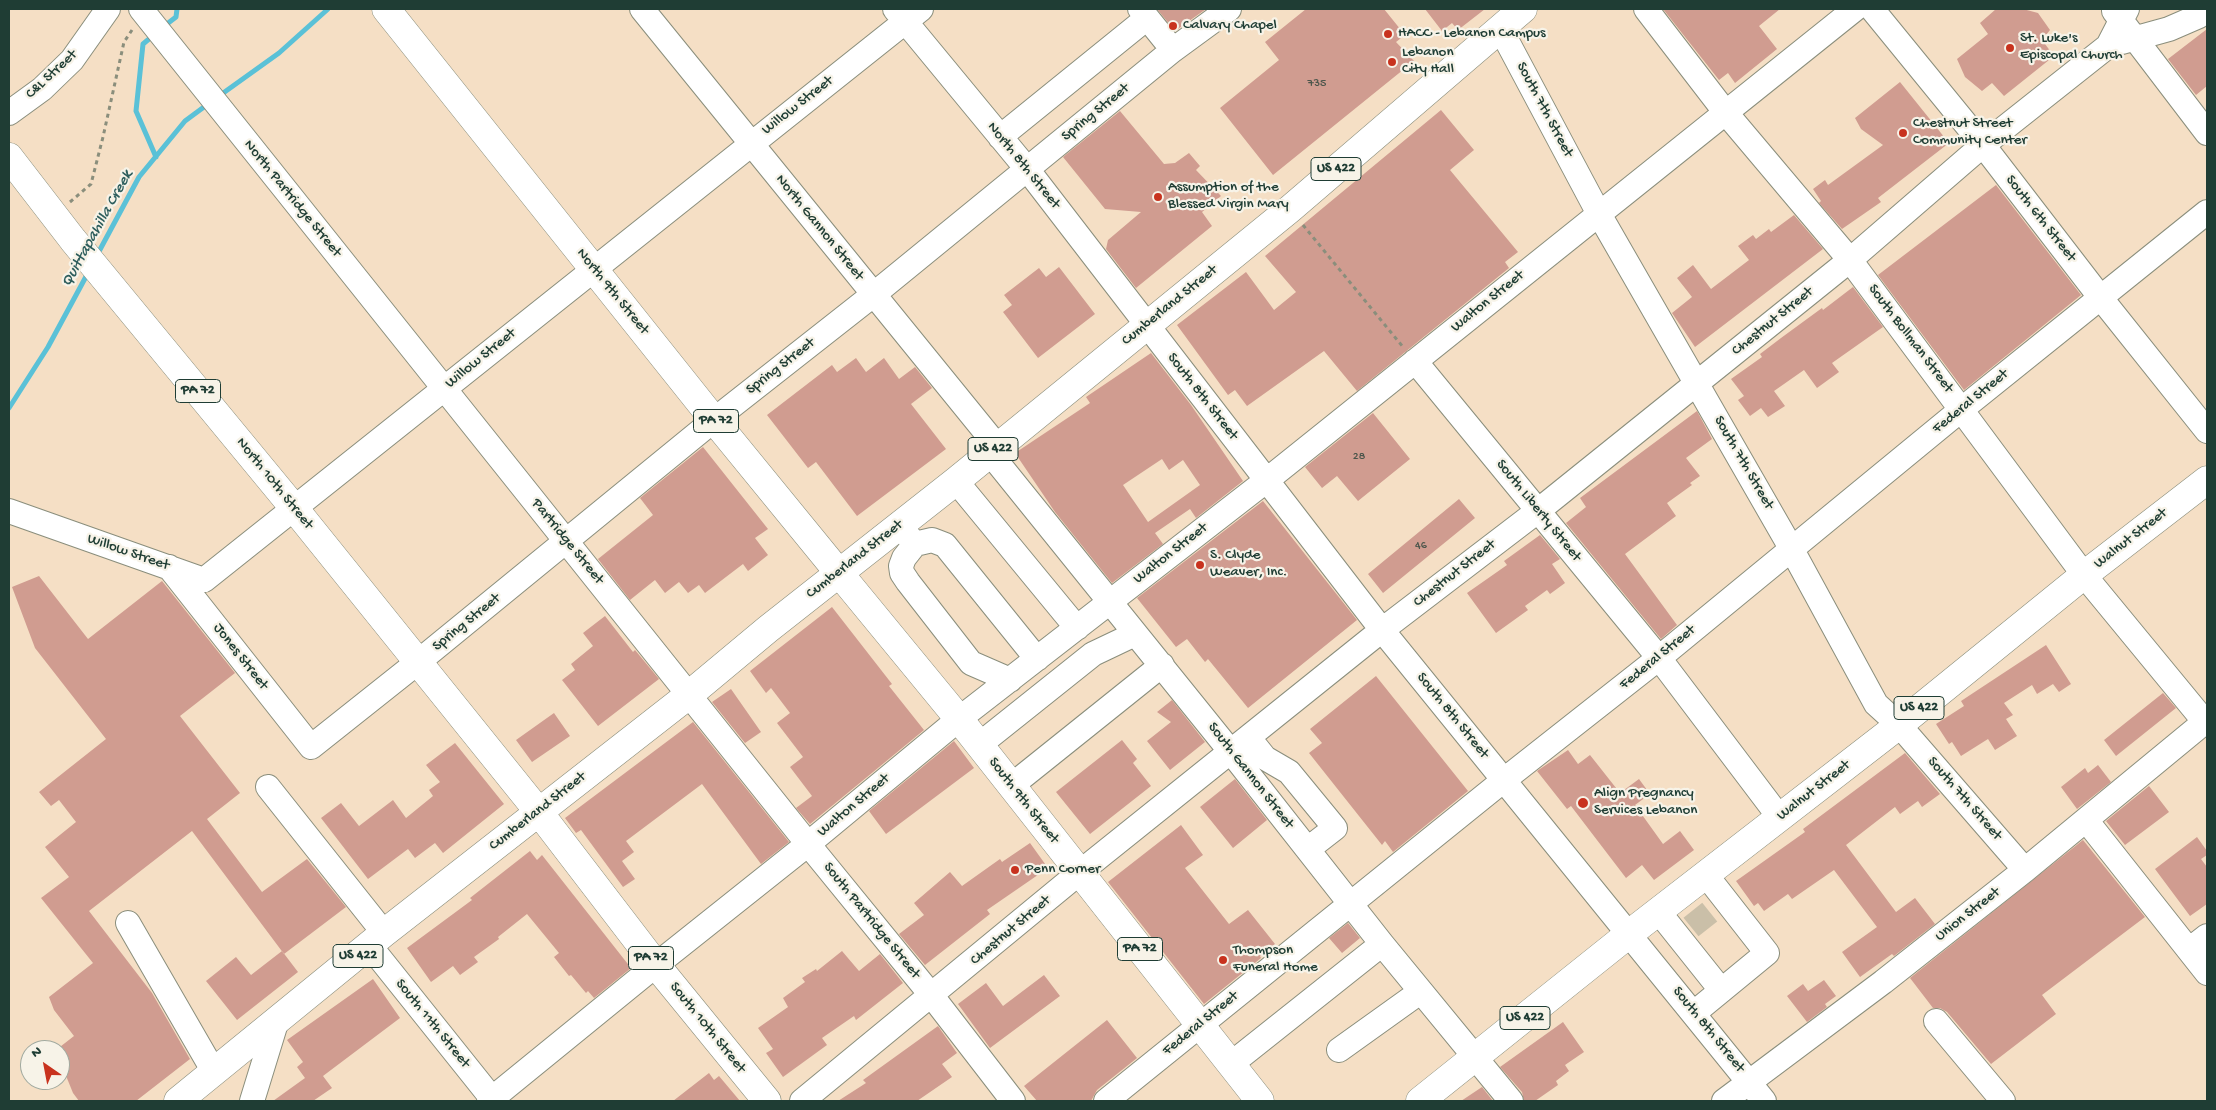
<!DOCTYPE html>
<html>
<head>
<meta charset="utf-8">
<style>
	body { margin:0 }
	#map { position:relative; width:2216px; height:1110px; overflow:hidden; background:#f5dfc5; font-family:"Gochi Hand",sans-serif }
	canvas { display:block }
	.frame { position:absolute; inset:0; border:10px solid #1f3d34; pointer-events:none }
	.north { position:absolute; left:20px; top:1040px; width:50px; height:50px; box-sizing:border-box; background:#f7f3e8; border:1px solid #a1aaa0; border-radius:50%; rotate:327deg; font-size:14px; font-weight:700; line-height:20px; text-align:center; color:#1f3d34 }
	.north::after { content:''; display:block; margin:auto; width:18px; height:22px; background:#c8321e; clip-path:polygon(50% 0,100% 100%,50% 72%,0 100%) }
</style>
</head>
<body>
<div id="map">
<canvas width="2216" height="1110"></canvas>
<div class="frame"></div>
<div class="north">N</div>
</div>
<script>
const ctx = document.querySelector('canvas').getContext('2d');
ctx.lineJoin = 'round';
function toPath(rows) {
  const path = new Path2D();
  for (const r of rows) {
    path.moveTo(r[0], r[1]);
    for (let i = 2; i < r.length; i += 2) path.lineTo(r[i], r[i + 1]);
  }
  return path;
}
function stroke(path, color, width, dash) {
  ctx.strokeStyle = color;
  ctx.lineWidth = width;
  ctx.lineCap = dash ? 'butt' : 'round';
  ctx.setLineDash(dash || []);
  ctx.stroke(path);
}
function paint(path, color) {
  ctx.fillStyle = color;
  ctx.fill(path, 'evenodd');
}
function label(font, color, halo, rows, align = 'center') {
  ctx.font = font + ' "Gochi Hand",sans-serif';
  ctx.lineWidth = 4.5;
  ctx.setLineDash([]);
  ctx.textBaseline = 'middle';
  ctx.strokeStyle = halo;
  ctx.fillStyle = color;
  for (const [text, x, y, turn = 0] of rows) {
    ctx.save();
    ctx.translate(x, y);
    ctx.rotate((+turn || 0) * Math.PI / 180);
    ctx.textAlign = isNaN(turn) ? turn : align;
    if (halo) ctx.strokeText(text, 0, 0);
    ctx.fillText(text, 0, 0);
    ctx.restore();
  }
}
stroke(toPath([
	[163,27,176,17,177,9],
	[155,34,143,44,136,111,156,157],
	[219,96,279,53,328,9],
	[96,257,139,177,185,121,208,104],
	[9,408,48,347,89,271]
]), '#5ac1d7', 5);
paint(toPath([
	[1157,9,1206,9,1175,31],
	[1306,9,1384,9,1405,35,1396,42,1414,61,1273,175,1220,108,1279,60,1265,42],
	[1425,9,1485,9,1458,30,1452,23,1442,31],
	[1663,9,1780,9,1759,26,1777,49,1735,83,1728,73,1719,80],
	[1996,9,2023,9,2038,13,2050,30,2042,40,2054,56,2004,96,1992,83,1982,91,1965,77,1957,59,1988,34,1980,23],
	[2207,29,2207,86,2196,95,2168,59],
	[1900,82,1949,143,1878,198,1881,202,1842,229,1819,203,1821,201,1813,189,1825,180,1828,185,1883,145,1861,129,1855,118],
	[1441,110,1474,150,1450,170,1518,252,1505,262,1509,268,1357,391,1324,351,1247,406,1235,390,1228,395,1177,325,1246,272,1274,310,1296,292,1265,256],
	[1120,111,1164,164,1175,163,1189,153,1200,166,1196,170,1221,196,1202,212,1212,226,1136,288,1106,249,1108,240,1141,212,1105,209,1063,157],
	[1996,185,2081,295,1964,390,1878,275],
	[1794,215,1823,249,1695,347,1672,313,1692,297,1677,278,1693,265,1711,289,1749,260,1738,246,1753,235,1756,239,1769,229,1771,232],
	[1059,267,1095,314,1038,358,1003,312,1012,305,1004,295,1039,268,1046,277],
	[1853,287,1883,327,1832,363,1839,372,1817,388,1804,370,1774,391,1785,406,1768,417,1761,408,1750,416,1738,400,1744,396,1731,379,1762,357,1760,354,1781,338,1822,308,1823,310],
	[1151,353,1191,405,1243,481,1196,518,1190,509,1155,533,1163,544,1112,583,1055,512,1015,453,1090,403,1086,397],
	[1162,459,1169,470,1183,460,1200,485,1148,522,1123,485],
	[856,358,866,372,884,358,899,379,915,367,932,388,911,404,946,449,857,516,816,462,808,468,767,415,832,365,837,372],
	[1697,411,1712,439,1686,458,1700,476,1690,483,1692,485,1667,503,1676,516,1625,554,1677,625,1661,639,1566,523,1586,507,1580,498],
	[1373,413,1410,459,1358,501,1337,476,1322,488,1305,467],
	[703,447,768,529,755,538,768,555,748,571,743,564,705,593,699,585,688,593,679,582,665,593,655,580,630,600,598,559,653,515,640,498],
	[1459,499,1475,518,1383,593,1368,574],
	[1263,501,1357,620,1248,708,1208,659,1205,662,1187,639,1176,647,1137,598],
	[1540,535,1560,559,1552,564,1565,583,1550,594,1547,590,1525,606,1528,610,1496,633,1467,593,1507,565,1504,561],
	[39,576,88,639,162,581,235,673,180,716,240,793,207,819,262,892,307,859,346,907,284,954,192,831,89,911,152,993,190,1059,136,1101,79,1101,73,1093,60,1061,60,1050,56,1050,74,1036,54,1010,49,997,93,963,41,898,69,877,45,847,76,822,59,800,51,806,39,792,106,739,35,648,12,587],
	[832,607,892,684,889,686,924,730,810,824,796,808,812,796,790,767,803,757,777,723,790,713,771,688,766,693,750,671],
	[605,616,633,652,635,650,659,679,598,726,562,680,575,670,571,664,593,646,583,633],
	[2046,645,2071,684,2059,692,2053,684,2037,694,2032,685,2004,703,2013,715,2006,719,2017,736,1995,750,1988,739,1961,756,1952,742,1949,744,1936,724,1964,706,1961,701],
	[1376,676,1468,791,1393,852,1385,841,1382,845,1309,753,1322,743,1310,729],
	[731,689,761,732,745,743,712,702],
	[2163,693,2176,708,2116,756,2104,740],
	[1172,700,1205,742,1170,770,1147,741,1171,722,1157,712],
	[554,713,570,736,532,762,516,740],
	[693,722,789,842,761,864,702,784,626,841,634,852,622,861,635,879,623,887,581,830,576,833,565,818],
	[1122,740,1137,759,1133,763,1151,786,1090,834,1056,792],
	[954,741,974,768,886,834,869,811],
	[455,743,504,804,443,853,435,843,415,858,408,849,368,879,321,818,341,803,359,826,393,800,406,818,433,796,429,790,440,782,426,765],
	[1568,750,1578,764,1590,755,1620,793,1639,779,1650,794,1635,805,1663,844,1680,831,1694,850,1654,880,1642,865,1626,878,1571,806,1567,809,1537,771],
	[1905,753,1940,794,1922,807,1918,801,1900,814,1895,807,1846,845,1896,912,1915,898,1935,924,1894,956,1892,954,1860,977,1842,952,1877,927,1834,870,1792,899,1788,894,1764,911,1758,903,1754,906,1736,881,1805,832,1803,829],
	[2098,765,2111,782,2077,809,2061,787,2085,768,2088,773],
	[1235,779,1267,820,1233,848,1200,807],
	[2149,786,2169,812,2125,845,2106,821],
	[1181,825,1203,855,1185,868,1229,924,1248,910,1275,944,1260,956,1261,958,1204,1004,1108,882],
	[2197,837,2207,851,2207,855,2201,859,2207,867,2207,904,2190,916,2155,869],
	[2083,840,2145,917,2042,995,2056,1014,1991,1064,1947,1012,1940,1008,1933,1008,1910,978],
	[1030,843,1048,868,987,910,990,914,925,965,899,934,924,915,914,903,950,872,962,886,1000,859,1002,862],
	[530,851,537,860,542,855,631,968,594,998,588,991,586,993,571,975,569,976,554,957,559,953,527,914,498,937,499,939,474,957,478,962,460,975,453,966,431,982,407,948,472,900,470,898],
	[1348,923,1360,938,1342,953,1329,938],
	[282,951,298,972,237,1020,206,981,236,957,251,975],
	[842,951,859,971,880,954,903,983,856,1020,854,1016,822,1038,827,1045,783,1077,766,1053,773,1049,758,1028,788,1007,783,998,805,982,802,978,816,969,817,971],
	[1044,975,1060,996,990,1048,958,1004,986,983,1003,1006],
	[373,979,400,1018,323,1076,332,1088,313,1101,273,1101,305,1078,297,1067,303,1062,287,1040],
	[1824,980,1836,996,1825,1004,1827,1007,1807,1022,1787,996,1803,984,1808,991],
	[1107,1020,1137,1058,1097,1090,1091,1101,1037,1101,1024,1086],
	[1563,1022,1584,1052,1565,1065,1569,1071,1556,1081,1558,1085,1535,1101,1524,1101,1522,1092,1500,1067],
	[938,1026,957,1053,942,1064,952,1077,917,1101,838,1101,866,1083,863,1080],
	[709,1073,714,1080,719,1076,740,1101,673,1101],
	[1482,1087,1493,1101,1461,1101]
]), '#d09c90');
stroke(toPath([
	[1691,927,1716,907]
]), '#cabfa8', 24, [24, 12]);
const minor = toPath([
	[141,9,808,844,932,996,1013,1101],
	[642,9,997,446],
	[895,9,1027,169,1382,630,1764,1101],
	[1140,9,1173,50],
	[1646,9,1726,113,1850,260,2084,575,2205,722],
	[1872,9,1983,145,2100,297,2207,431],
	[2114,11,2207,133],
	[1500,28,1599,214,1791,548,1876,704,1899,725,2025,870],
	[2122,42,2169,29,2199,16,2207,10],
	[9,113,42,89,72,60,108,9],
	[1000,137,1147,18],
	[1415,361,1659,658,1780,818],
	[989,452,1231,752,1382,944,1511,1101],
	[956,481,1077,628],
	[9,511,204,580,921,9],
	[899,525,915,544,932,540,945,545,1037,659],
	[915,544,904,558,901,566,902,573,908,582,971,663,1010,680],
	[169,567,311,747,418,662,714,420,873,295,1173,50,1229,9],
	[1249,738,1265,758,1289,772,1335,828,1308,849],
	[979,745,1093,654,1135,634],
	[1011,786,1162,665],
	[268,787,384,933],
	[2086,820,2207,973],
	[1658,911,1721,990],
	[128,923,214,1072],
	[370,946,494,1101],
	[2189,950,2207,936],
	[1694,1013,1767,953,1706,875],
	[1936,1021,2003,1101],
	[1339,1050,1420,992],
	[1231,1064,1382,944],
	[252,1101,276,1023],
	[489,1101,656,965,808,844,959,719,1267,480,1855,9],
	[802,1101,1079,873,1382,630,1539,510,1850,260,1983,145,2108,46,2127,9],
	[1106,1101,1504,780,1659,658,1962,409,2207,212],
	[1724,1101,1883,982,2025,870,2207,720]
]);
const major = toPath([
	[386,9,714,420,839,573],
	[9,157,73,240,294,508,538,811]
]);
const highway = toPath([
	[839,573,959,719,1260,1101],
	[538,811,656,965,767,1101],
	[178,1101,384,933,690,694,768,629,956,481,1290,209,1523,9],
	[1420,1101,1629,934,1899,725,2084,575,2207,480]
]);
stroke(minor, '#8a8e7c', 26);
stroke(major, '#8a8e7c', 29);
stroke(highway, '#8a8e7c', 29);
stroke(toPath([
	[70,202,91,184,103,137,124,42,132,30],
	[1303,225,1403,347]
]), '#8a8e7c', 3, [4, 4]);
stroke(minor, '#fff', 24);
stroke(major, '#fff', 28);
stroke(highway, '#fff', 28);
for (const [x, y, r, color] of [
	[1173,26,5,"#c8321e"],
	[1388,34,5,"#c8321e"],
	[2010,48,5,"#c8321e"],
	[1392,62,5,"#c8321e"],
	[1903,133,5,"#c8321e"],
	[1158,197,5,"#c8321e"],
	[1200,565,5,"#c8321e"],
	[1583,803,6,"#c8321e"],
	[1015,870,5,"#c8321e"],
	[1223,960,5,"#c8321e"]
]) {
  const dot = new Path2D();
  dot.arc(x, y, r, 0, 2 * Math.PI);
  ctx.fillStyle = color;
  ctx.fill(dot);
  stroke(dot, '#f7f3e8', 2);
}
label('12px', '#4b554b', null, [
	["735",1317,84],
	["28",1359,457],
	["46",1421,546]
]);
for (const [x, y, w] of [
	[1336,169,50],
	[198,391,45],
	[716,421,45],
	[993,449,50],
	[1919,708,50],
	[1140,949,45],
	[358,956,50],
	[651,958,45],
	[1525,1018,50]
]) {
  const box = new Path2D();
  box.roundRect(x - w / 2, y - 11.5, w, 23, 4);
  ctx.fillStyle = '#f7f3e8';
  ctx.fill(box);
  stroke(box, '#1f3d34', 1);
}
label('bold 14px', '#1f3d34', null, [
	["US 422",1336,169],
	["PA 72",198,391],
	["PA 72",716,421],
	["US 422",993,449],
	["US 422",1919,708],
	["PA 72",1140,949],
	["US 422",358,956],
	["PA 72",651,958],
	["US 422",1525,1018]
]);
label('15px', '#1f3d34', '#f7f3e8', [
	["Calvary Chapel",1183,26],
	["HACC - Lebanon Campus",1398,34],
	["St. Luke's",2020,39],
	["Episcopal Church",2020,56],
	["Lebanon",1402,53],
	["City Hall",1402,70],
	["Chestnut Street",1913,124],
	["Community Center",1913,141],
	["Assumption of the",1168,188],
	["Blessed Virgin Mary",1168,205],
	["S. Clyde",1210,556],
	["Weaver, Inc.",1210,573],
	["Align Pregnancy",1594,794],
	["Services Lebanon",1594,811],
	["Penn Corner",1025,870],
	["Thompson",1233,951],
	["Funeral Home",1233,968]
], 'left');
label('15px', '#1f3d34', '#f7f3e8', [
	["C&L Street",52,75,-43],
	["Willow Street",798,106,-38],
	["South 7th Street",1544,110,62],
	["Spring Street",1096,113,-39],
	["North 8th Street",1023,166,51],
	["North Partridge Street",292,199,51],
	["South 6th Street",2040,219,52],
	["North Gannon Street",819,228,51],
	["North 9th Street",612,292,51],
	["Walton Street",1488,302,-39],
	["Cumberland Street",1170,306,-39],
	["Chestnut Street",1773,322,-39],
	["South Bollman Street",1910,339,53],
	["Willow Street",481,359,-39],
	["Spring Street",781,367,-38],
	["South 8th Street",1202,397,52],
	["Federal Street",1971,402,-39],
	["South 7th Street",1743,463,60],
	["North 10th Street",274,484,51],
	["South Liberty Street",1538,511,51],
	["Walnut Street",2131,539,-38],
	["Partridge Street",567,542,51],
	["Willow Street",128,553,19],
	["Walton Street",1171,554,-38],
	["Cumberland Street",855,560,-38],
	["Chestnut Street",1455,574,-38],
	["Spring Street",467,623,-39],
	["Jones Street",240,657,52],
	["Federal Street",1658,658,-39],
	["South 8th Street",1452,716,51],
	["South Gannon Street",1250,776,52],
	["Walnut Street",1814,791,-38],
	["South 7th Street",1964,799,49],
	["South 9th Street",1023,801,52],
	["Walton Street",854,806,-40],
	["Cumberland Street",538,812,-38],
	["Union Street",1968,915,-38],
	["South Partridge Street",871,921,51],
	["Chestnut Street",1011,931,-40],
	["South 11th Street",432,1024,51],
	["Federal Street",1201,1024,-39],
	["South 10th Street",707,1028,51],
	["South 8th Street",1708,1030,51]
]);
label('italic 16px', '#2e5e5d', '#f7f3e8', [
	["Quittapahilla Creek",98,229,-61]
]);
</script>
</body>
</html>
